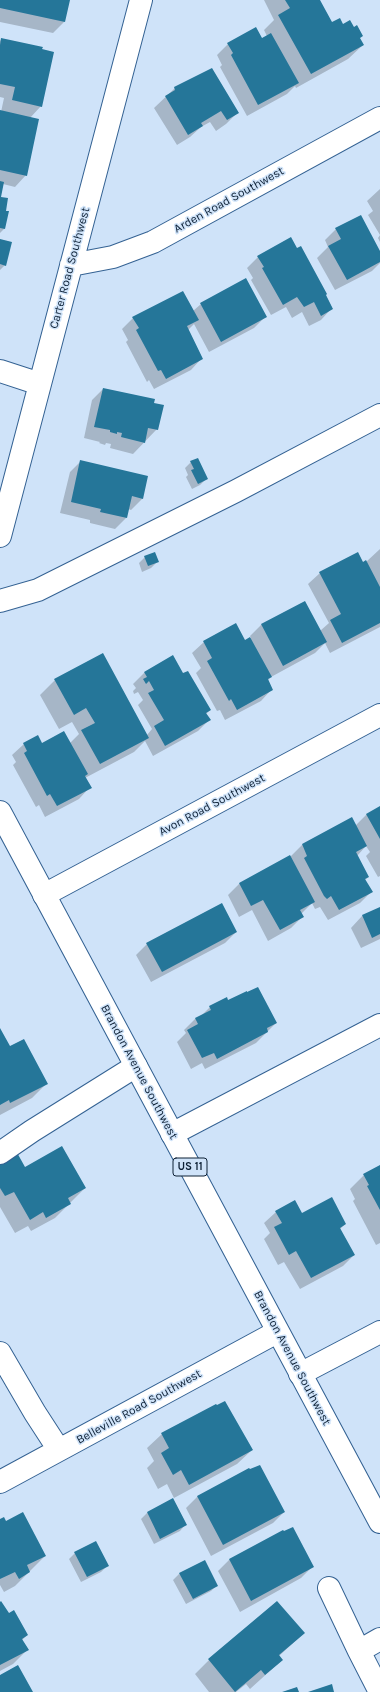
<!DOCTYPE html>
<html>
<head>
<meta charset="utf-8">
<style>
	body { margin:0 }
	canvas { display:block; background:#cfe3f9 }
</style>
</head>
<body>
<canvas width="380" height="1692"></canvas>
<script>
const ctx = document.querySelector('canvas').getContext('2d');
ctx.lineJoin = 'round';
function paint(path, color) {
  ctx.fillStyle = color;
  ctx.fill(path, 'evenodd');
}
function toPath(rows) {
  const path = new Path2D();
  for (const r of rows) {
    path.moveTo(r[0], r[1]);
    for (let i = 2; i < r.length; i += 2) path.lineTo(r[i], r[i + 1]);
  }
  return path;
}
function stroke(path, color, width, dash) {
  ctx.strokeStyle = color;
  ctx.lineWidth = width;
  ctx.lineCap = dash ? 'butt' : 'round';
  ctx.setLineDash(dash || []);
  ctx.stroke(path);
}
function label(font, color, halo, rows, align = 'center') {
  ctx.font = font + ' Karla,sans-serif';
  ctx.lineWidth = 3;
  ctx.setLineDash([]);
  ctx.textBaseline = 'middle';
  ctx.strokeStyle = halo;
  ctx.fillStyle = color;
  for (const [text, x, y, turn = 0] of rows) {
    ctx.save();
    ctx.translate(x, y);
    ctx.rotate((+turn || 0) * Math.PI / 180);
    ctx.textAlign = isNaN(turn) ? turn : align;
    if (halo) ctx.strokeText(text, 0, 0);
    ctx.fillText(text, 0, 0);
    ctx.restore();
  }
}
paint(toPath([
	[0,0,69,0,64,22,53,33,0,22],
	[264,0,319,0,332,23,354,28,363,45,348,59,296,88,295,86,287,94,247,116,220,67,222,65,217,55,228,44,262,39,267,36,264,30,274,20],
	[2,39,41,106,30,118,26,175,15,187,3,184,0,198,5,212,4,229,0,233,0,111,1,112,4,98,0,97,0,41],
	[175,88,237,113,226,124,216,131,210,122,201,127,190,137,177,145,154,108],
	[380,189,380,242,378,238,380,235,368,215,373,211,367,201],
	[336,229,380,253,380,263,372,271,335,290,317,258,328,247,325,240],
	[0,240,5,265,0,270],
	[258,257,325,295,332,308,321,320,309,326,302,312,292,318,286,307,271,315,251,280,253,278,247,268],
	[201,304,265,317,254,328,209,352,194,324,188,330,202,358,191,370,154,389,149,380,147,382,126,342,128,340,122,329,133,318,193,311],
	[103,389,153,404,157,429,133,454,110,448,111,444,106,443,105,445,99,443,100,442,84,438,92,400],
	[81,461,147,477,142,499,131,510,128,509,126,518,115,529,90,523,90,520,60,513,70,472],
	[191,462,206,479,200,485,192,489,186,477,188,475,185,468],
	[380,549,380,627,330,653,325,643,315,653,271,677,267,681,272,689,261,701,225,720,220,710,217,711,196,673,201,668,192,653,204,642,245,641,251,638,250,636,261,625,304,602,320,631,329,623,308,584,320,573,366,562],
	[145,557,157,562,151,568,142,572,139,563],
	[173,657,183,674,210,710,206,714,209,720,198,731,153,756,145,741,134,752,85,778,90,787,79,799,45,817,39,805,36,807,13,765,16,762,12,755,24,744,70,743,79,734,72,722,59,729,40,695,55,680,147,735,152,729,138,705,143,700,138,692,134,694,133,691,136,688,133,684,144,673],
	[380,807,380,876,378,877,366,856,370,852,366,846,357,856,368,877,365,880,371,892,360,903,328,920,320,907,315,909,312,903,301,914,302,917,291,928,268,941,252,910,239,917,228,895,239,884,290,857,302,845,351,819,355,826,366,815],
	[380,908,380,939,361,948,351,928,362,916],
	[236,932,225,943,151,982,136,955,147,944],
	[226,998,228,1002,276,1023,256,1043,205,1069,202,1063,191,1069,177,1042,186,1033,184,1030,195,1019,201,1016,210,1007],
	[0,1031,9,1048,46,1084,32,1098,0,1115],
	[0,1159,25,1168,85,1188,55,1218,31,1231,28,1226,15,1233,0,1207],
	[380,1166,380,1243,376,1245,353,1201,355,1199,350,1189,364,1175],
	[276,1212,302,1214,345,1224,340,1229,354,1255,343,1266,300,1289,284,1262,278,1265,264,1239,270,1233,264,1223],
	[162,1434,252,1450,237,1464,174,1498,167,1484,158,1489,147,1468,154,1461,147,1448],
	[249,1469,284,1512,273,1523,211,1556,186,1508,197,1497],
	[173,1499,186,1524,180,1531,154,1544,141,1519,147,1513],
	[0,1520,6,1522,45,1556,15,1586,4,1592,0,1585],
	[283,1531,313,1566,301,1578,240,1612,218,1571,229,1560],
	[95,1542,107,1566,101,1572,81,1582,69,1559,75,1553],
	[179,1574,217,1585,211,1591,186,1604,173,1580],
	[0,1603,27,1635,22,1640,28,1649,13,1664,0,1671],
	[304,1633,279,1656,282,1660,250,1689,246,1684,236,1692,209,1692,195,1674,209,1660]
]), '#0003');
paint(toPath([
	[0,0,70,0,65,22,0,8],
	[285,0,320,0,332,22,340,18,343,24,350,20,354,27,357,25,363,36,360,38,364,45,311,74,278,15,290,8],
	[256,27,262,38,271,33,299,83,258,105,231,55,233,53,227,43],
	[1,38,43,47,42,49,54,52,42,107,12,100,15,87,0,84,0,45],
	[212,68,239,113,227,120,221,111,201,123,203,126,188,135,165,96,175,90,174,87],
	[0,110,39,119,27,176,0,170],
	[0,181,4,182,1,197,8,198,6,211,9,211,5,229,0,228],
	[361,215,380,251,380,262,347,280,328,246,341,239,335,228],
	[291,237,297,248,301,246,327,294,326,295,333,309,321,316,314,302,304,307,297,297,283,305,262,268,264,267,257,256],
	[0,239,12,242,6,266,0,264],
	[246,278,267,317,221,342,200,303],
	[183,291,199,320,187,326,203,359,166,379,161,370,158,371,136,330,139,328,132,317],
	[103,388,155,399,154,403,164,405,158,430,148,428,145,443,121,437,122,433,117,432,117,434,110,432,110,430,94,427],
	[198,458,208,479,198,484,191,470,194,469,190,461],
	[80,460,148,476,143,499,132,496,127,518,100,512,101,509,71,502],
	[155,552,159,562,148,566,144,556],
	[358,552,363,562,366,560,380,587,380,623,342,643,330,620,341,614,319,572],
	[305,601,327,642,283,666,261,624],
	[236,623,245,640,250,637,272,677,268,679,273,690,237,710,231,699,229,701,207,661,212,658,203,641],
	[103,653,149,738,100,764,81,730,95,723,86,708,74,715,54,679],
	[173,655,183,673,188,671,211,710,206,713,211,720,165,746,154,726,164,720,148,693,154,690,149,681,146,684,143,679,147,677,144,672],
	[64,731,88,774,85,776,92,788,57,806,50,794,47,796,24,753,27,751,23,743,38,735,42,743],
	[380,806,380,839,366,814],
	[352,817,367,846,356,852,369,877,365,879,373,892,339,910,331,896,327,899,324,896,304,858,307,856,302,844],
	[290,855,315,902,300,910,304,917,280,930,263,900,251,906,239,883],
	[222,903,237,932,162,972,146,943],
	[380,907,380,934,372,938,362,915],
	[258,987,277,1023,267,1028,268,1032,217,1059,214,1053,202,1058,187,1030,198,1024,195,1018,211,1010,209,1006,227,997,228,1000,247,991,247,992],
	[0,1028,10,1046,24,1039,48,1084,10,1103,9,1100,0,1105],
	[62,1146,86,1188,68,1198,71,1204,46,1218,43,1212,30,1220,14,1192,5,1196,0,1188,0,1157,15,1149,25,1167],
	[380,1165,380,1210,367,1186,369,1185,363,1174],
	[332,1197,346,1224,340,1228,355,1255,311,1278,296,1251,289,1255,274,1227,282,1223,275,1211,295,1200,302,1213],
	[225,1401,253,1450,189,1485,181,1470,173,1475,161,1453,169,1448,161,1433,216,1404,217,1405],
	[260,1465,285,1512,223,1545,197,1496,249,1468,250,1469],
	[173,1498,187,1525,160,1539,147,1512],
	[23,1512,46,1556,27,1565,30,1572,19,1579,15,1572,0,1579,0,1519,4,1517,6,1521],
	[293,1527,314,1567,251,1601,229,1559,283,1530,284,1531],
	[96,1541,109,1566,87,1577,74,1552],
	[205,1560,218,1586,193,1599,179,1573],
	[1,1601,9,1613,14,1610,28,1635,22,1639,29,1650,0,1665,0,1602],
	[277,1601,305,1633,279,1655,283,1660,265,1675,261,1670,235,1692,208,1659],
	[18,1665,33,1692,0,1692,0,1675],
	[332,1684,334,1692,308,1692],
	[297,1687,299,1692,282,1692]
]), '#257699');
const minor = toPath([
	[71,265,113,257,153,242,380,118],
	[0,371,40,384],
	[0,536,141,0],
	[0,601,38,590,236,491,380,415],
	[44,895,380,715],
	[172,1134,380,1025],
	[0,1153,32,1131,136,1066],
	[0,1353,35,1413,59,1450],
	[300,1374,380,1332],
	[0,1482,277,1332],
	[329,1588,359,1651,380,1639],
	[359,1651,380,1692]
]);
const major = toPath([
	[0,812,380,1522]
]);
stroke(minor, '#346293', 24);
stroke(major, '#346293', 24);
stroke(minor, '#fff', 22);
stroke(major, '#fff', 22);
for (const [x, y, w] of [
	[190,1167,34]
]) {
  const box = new Path2D();
  box.roundRect(x - w / 2, y - 9, w, 18, 3);
  ctx.fillStyle = '#cfe3f9';
  ctx.fill(box);
  stroke(box, '#0d2035', 1);
}
label('bold 11px', '#0d2035', null, [
	["US 11",190,1167]
]);
label('12px', '#0d2035', '#cfe3f9', [
	["Arden Road Southwest",229,200,-29],
	["Carter Road Southwest",70,268,-75],
	["Avon Road Southwest",212,805,-28],
	["Brandon Avenue Southwest",139,1072,62],
	["Brandon Avenue Southwest",292,1358,62],
	["Belleville Road Southwest",139,1407,-29]
]);
</script>
</body>
</html>
